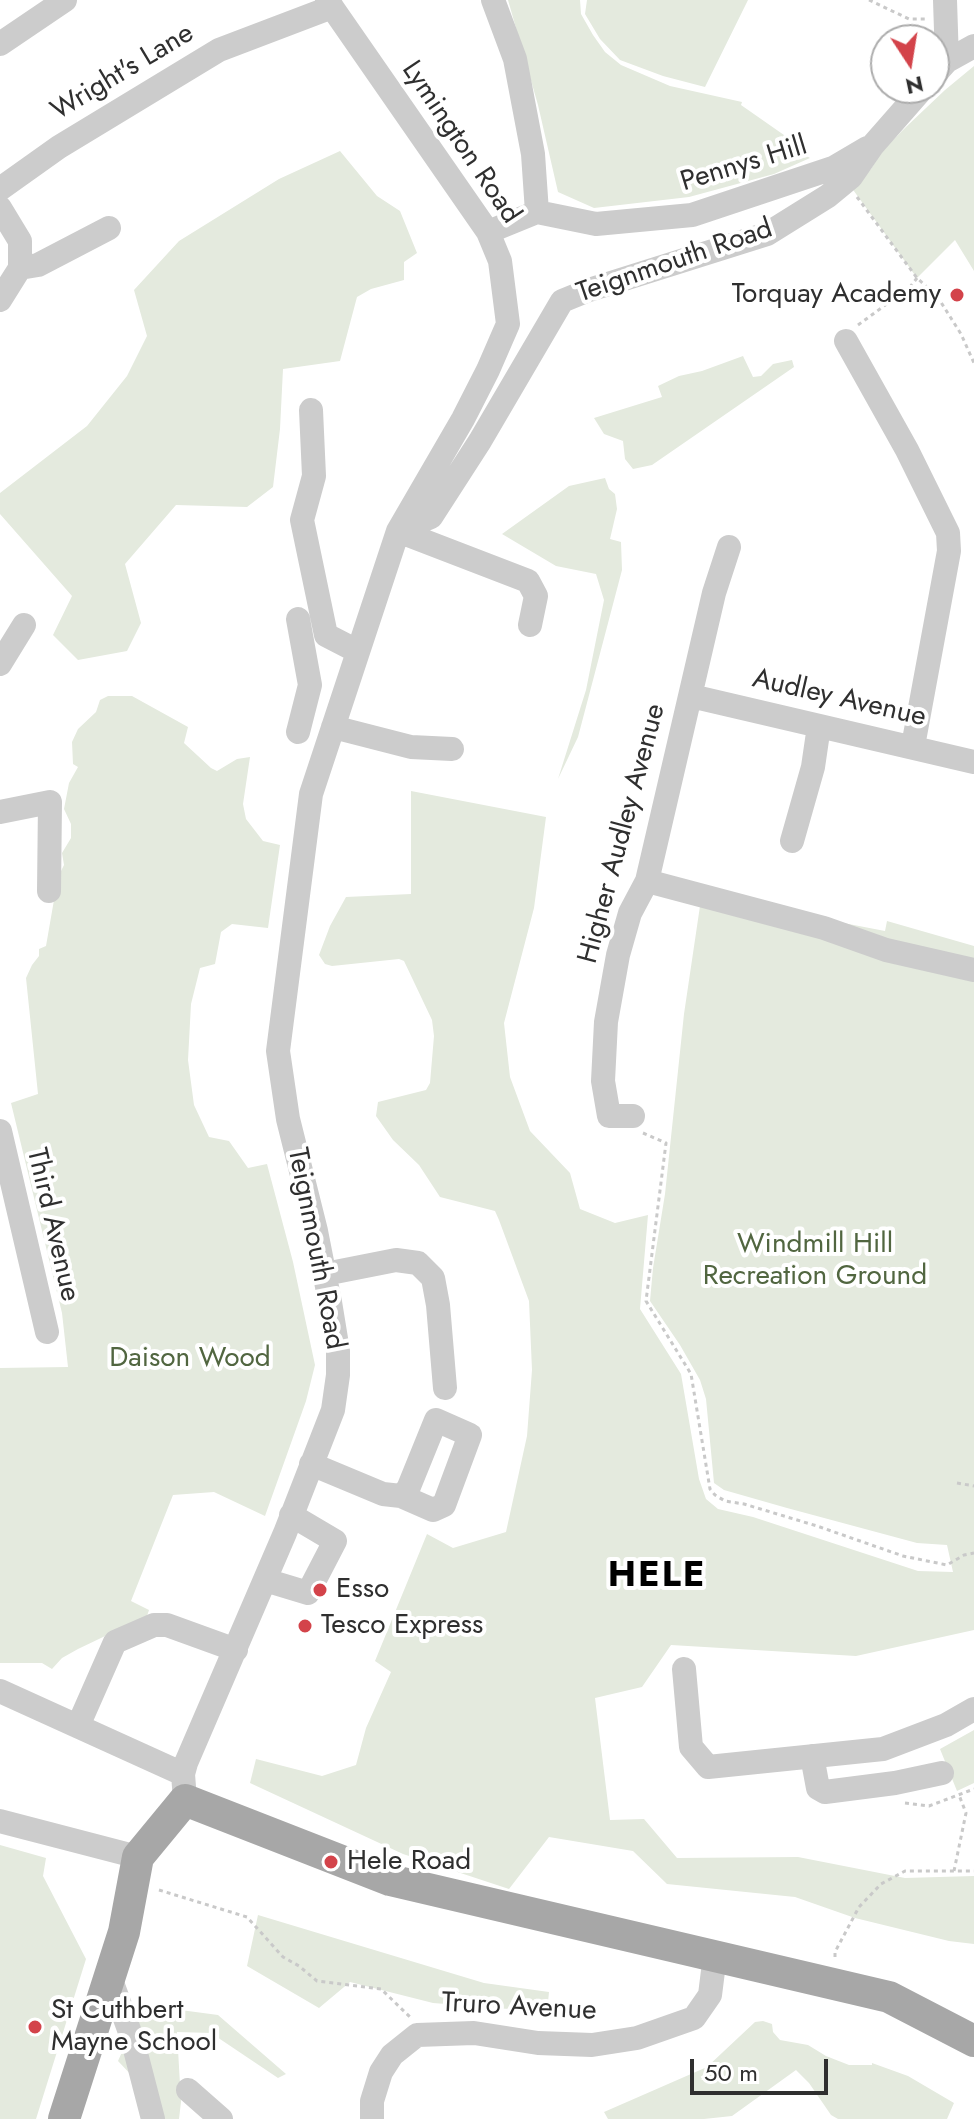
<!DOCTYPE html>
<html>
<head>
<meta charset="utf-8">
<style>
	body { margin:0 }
	#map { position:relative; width:974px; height:2119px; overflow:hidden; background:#fff; font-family:Jost,sans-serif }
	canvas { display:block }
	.north { position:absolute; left:870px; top:24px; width:80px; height:80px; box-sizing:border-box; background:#fff; border:2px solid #acacac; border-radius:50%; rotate:168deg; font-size:22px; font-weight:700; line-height:32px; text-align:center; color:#2f2f2f }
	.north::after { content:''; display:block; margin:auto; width:28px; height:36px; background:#d3434a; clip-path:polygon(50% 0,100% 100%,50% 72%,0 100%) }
	.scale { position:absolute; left:690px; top:2059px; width:138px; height:36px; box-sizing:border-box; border:4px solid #2f2f2f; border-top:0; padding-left:10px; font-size:24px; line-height:28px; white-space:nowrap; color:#2f2f2f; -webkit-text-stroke:6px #fff; paint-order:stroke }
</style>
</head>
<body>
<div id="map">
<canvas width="974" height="2119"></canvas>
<div class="north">N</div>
<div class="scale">50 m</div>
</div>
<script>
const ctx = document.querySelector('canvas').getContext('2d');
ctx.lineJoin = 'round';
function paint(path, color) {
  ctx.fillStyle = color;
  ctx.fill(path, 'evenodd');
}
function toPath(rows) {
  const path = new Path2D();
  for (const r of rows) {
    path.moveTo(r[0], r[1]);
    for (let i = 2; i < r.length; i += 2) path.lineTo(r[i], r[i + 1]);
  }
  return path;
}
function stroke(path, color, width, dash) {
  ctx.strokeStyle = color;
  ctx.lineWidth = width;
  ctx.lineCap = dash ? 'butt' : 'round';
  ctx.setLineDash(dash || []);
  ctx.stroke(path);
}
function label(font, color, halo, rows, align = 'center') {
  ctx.font = font + ' Jost,sans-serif';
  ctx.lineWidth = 8;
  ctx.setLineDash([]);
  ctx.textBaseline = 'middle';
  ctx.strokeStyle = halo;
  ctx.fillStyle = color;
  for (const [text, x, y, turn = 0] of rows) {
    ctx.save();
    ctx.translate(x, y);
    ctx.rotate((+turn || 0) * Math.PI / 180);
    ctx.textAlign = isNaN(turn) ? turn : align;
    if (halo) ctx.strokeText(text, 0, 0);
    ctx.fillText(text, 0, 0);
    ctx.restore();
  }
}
paint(toPath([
	[508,0,580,0,581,14,593,35,605,52,621,65,670,86,742,102,741,105,794,142,792,147,810,158,774,174,689,197,594,208,558,192,538,105],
	[587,0,748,0,705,87,663,76,620,60,600,39,585,14],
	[974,66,974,271,955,240,917,278,851,187,871,169,882,151,907,126,945,90],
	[340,151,377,196,400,211,417,253,404,262,404,280,371,289,357,297,340,361,283,369,280,429,273,487,247,507,176,505,125,564,141,623,127,651,78,660,53,635,72,596,0,514,0,493,87,426,127,376,147,336,134,290,179,241,279,179],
	[743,356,753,377,761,376,773,364,792,360,794,367,652,465,633,469,625,459,623,441,604,434,594,418,662,397,658,386,679,376,702,371],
	[605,478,609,489,615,494,617,509,610,539,621,542,622,570,578,737,558,779,586,690,604,600,596,574,556,566,502,534,569,486],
	[108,696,132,696,188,727,184,743,211,768,217,771,237,759,250,757,243,804,246,819,263,841,280,845,268,928,232,924,221,932,215,964,200,968,191,1004,188,1060,194,1105,209,1137,229,1141,248,1168,267,1164,293,1262,315,1365,306,1401,265,1516,214,1492,173,1495,131,1601,149,1610,147,1616,78,1649,62,1658,52,1669,42,1663,0,1663,0,1368,68,1367,62,1313,11,1103,38,1094,26,978,32,965,39,956,39,949,46,946,58,877,64,865,62,853,71,838,71,824,64,809,69,783,78,767,73,764,72,742,78,729,96,712,100,700],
	[411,791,546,817,534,908,504,1023,510,1077,530,1131,570,1173,580,1209,615,1223,648,1215,640,1309,681,1374,699,1479,706,1499,718,1509,753,1517,918,1571,953,1572,947,1545,917,1543,787,1508,724,1490,714,1483,706,1399,700,1380,680,1345,650,1301,653,1268,665,1194,684,1014,700,906,781,911,885,931,887,921,974,946,974,1630,856,1656,671,1645,642,1687,595,1698,610,1820,644,1819,677,1858,798,1857,905,1878,974,1876,974,1944,949,1941,855,1918,795,1897,667,1884,633,1851,549,1837,509,1889,403,1854,250,1783,256,1759,322,1776,356,1765,366,1728,391,1672,375,1661,427,1534,453,1548,506,1532,527,1436,532,1370,529,1301,499,1220,495,1211,440,1197,419,1165,393,1140,376,1116,378,1102,426,1090,430,1083,434,1036,432,1020,404,961,399,959,332,966,325,964,319,955,330,926,346,897,411,894],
	[974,1730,974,1783,957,1791,940,1749],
	[0,1845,46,1858,43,1876,86,1959,36,2119,0,2119],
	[258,1915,484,1983,549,1992,547,2012,433,2003,350,1982,319,2008,247,1966],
	[143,2005,218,2015,286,2074,278,2078,211,2033,177,2032,181,2102,179,2119,143,2119,134,2078,118,2061],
	[763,2021,772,2024,773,2032,780,2040,808,2045,826,2056,849,2065,872,2065,872,2063,908,2076,954,2103,947,2119,838,2119,831,2115,809,2083,796,2070,732,2116,704,2119,608,2119,604,2112,707,2067,755,2022]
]), '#e4eade');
stroke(toPath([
	[869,0,909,19,925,19],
	[857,197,917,278,937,296,961,334,974,363],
	[858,325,910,287,917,278],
	[643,1133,666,1143,646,1301,691,1374,710,1489,715,1495,725,1501,744,1504,817,1526,903,1556,947,1565,964,1555,974,1553],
	[957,1483,974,1486],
	[905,1803,929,1806,974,1789],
	[954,1871,966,1813,959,1795],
	[159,1890,247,1917,283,1957,299,1966,317,1981,381,1989,410,2017],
	[835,1957,835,1952,859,1907,881,1884,905,1871,974,1871]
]), '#c9c9c9', 3, [4, 4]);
stroke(toPath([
	[493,0,515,59,533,154,537,212],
	[945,0,947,61],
	[0,44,65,0],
	[938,71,947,61,974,46],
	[0,189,59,147,219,50,332,7],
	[0,208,20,241,20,268,0,300],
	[488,232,537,212,596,224,692,215,833,168,867,148],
	[20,268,38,265,109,228],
	[846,341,907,450,948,533,949,551,913,746],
	[311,410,314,476,302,520,326,635,357,651],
	[398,531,431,517,480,441,562,301,589,290,767,234,828,196,851,177,873,145,923,88],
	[398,531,528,581,536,596,530,625],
	[0,664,24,625],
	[691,696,974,762],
	[333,727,411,747,452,749],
	[298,732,310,685,298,619],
	[0,812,50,802,49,891],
	[792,841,813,767,819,726],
	[647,881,824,928,886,950,974,970],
	[633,1116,609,1116,603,1081,606,1022,618,955,630,913,647,881,714,593,729,547],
	[0,1131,47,1332],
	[325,1274,396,1260,418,1263,433,1278,438,1305,445,1388],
	[311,1464,383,1494,401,1496,433,1510,444,1505,470,1435,436,1420,408,1489,401,1496],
	[265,1580,308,1593,335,1541,291,1515],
	[684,1669,691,1747,708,1767,883,1749,946,1725,974,1709],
	[0,1691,183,1774],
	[78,1726,115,1642,154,1625,167,1625,236,1650],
	[812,1756,818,1788,825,1792,895,1783,942,1773],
	[185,1800,183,1774,186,1763,285,1533,333,1410,338,1375,338,1351,330,1302,316,1231,288,1119,278,1051,311,794,398,531,463,419,488,370,508,324,500,261,488,232,327,0],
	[0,1821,138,1857],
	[110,1977,132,2038,153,2119],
	[188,2090,221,2119],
	[372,2119,372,2101,381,2072,392,2055,417,2035,474,2033,538,2043,592,2045,637,2038,694,2018,710,1995,715,1955]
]), '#ccc', 24);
stroke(toPath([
	[64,2119,124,1932,138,1857,185,1800,390,1880,889,1997,974,2041]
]), '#a7a7a7', 32);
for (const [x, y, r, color] of [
	[957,295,8,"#d3434a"],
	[320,1590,8,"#d3434a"],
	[305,1626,8,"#d3434a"],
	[331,1862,8,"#d3434a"],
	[35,2027,8,"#d3434a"]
]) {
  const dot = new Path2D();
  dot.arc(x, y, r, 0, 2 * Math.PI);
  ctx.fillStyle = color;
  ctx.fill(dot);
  stroke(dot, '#fff', 3);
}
label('28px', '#2f2f2f', '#fff', [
	["Wright's Lane",123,73,-31],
	["Lymington Road",460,143,56],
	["Pennys Hill",744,165,-17],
	["Teignmouth Road",675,262,-19],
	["Audley Avenue",839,699,13],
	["Higher Audley Avenue",623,834,-75],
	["Third Avenue",52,1225,77],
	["Teignmouth Road",315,1249,79],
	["Truro Avenue",519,2008,3]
]);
label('28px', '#2f2f2f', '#fff', [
	["Torquay Academy",941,295,"right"],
	["Esso",336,1590],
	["Tesco Express",321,1626],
	["Hele Road",347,1862],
	["St Cuthbert",51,2011],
	["Mayne School",51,2043]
], 'left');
label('28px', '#516640', '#fff', [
	["Windmill Hill",815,1245],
	["Recreation Ground",815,1277],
	["Daison Wood",190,1359]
]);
ctx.letterSpacing = '2px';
label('bold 36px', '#000', '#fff', [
	["HELE",657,1577]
]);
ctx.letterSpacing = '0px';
</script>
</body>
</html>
